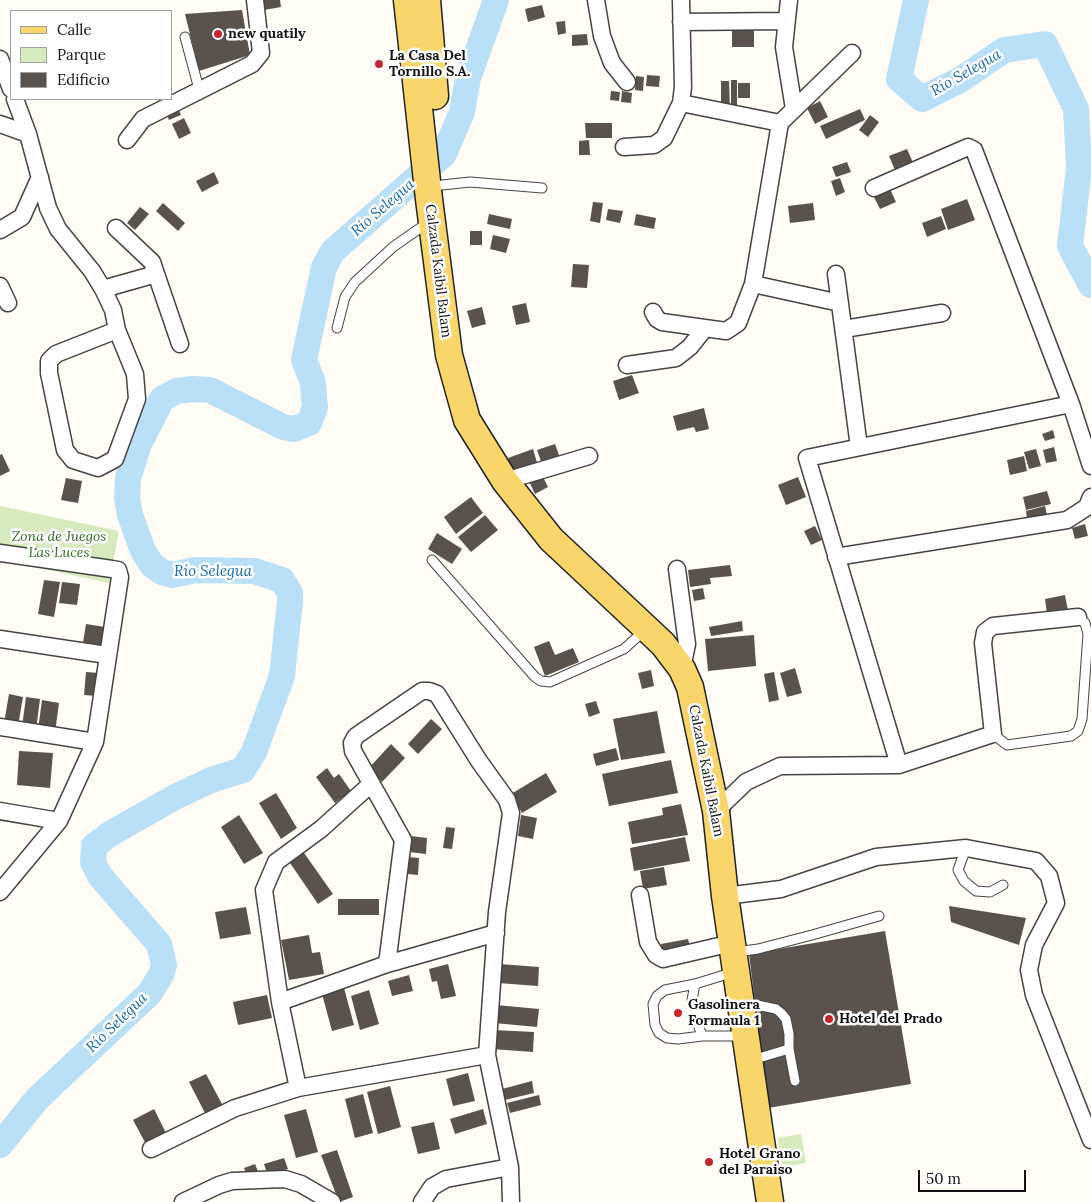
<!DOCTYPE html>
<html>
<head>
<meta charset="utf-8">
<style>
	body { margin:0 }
	#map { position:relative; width:1091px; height:1202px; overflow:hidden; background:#fffdf5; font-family:Lora,serif }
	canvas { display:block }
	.legend { position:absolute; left:10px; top:10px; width:162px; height:90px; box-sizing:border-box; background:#fff; border:1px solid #a0a0a0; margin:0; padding:6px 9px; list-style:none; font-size:15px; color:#111 }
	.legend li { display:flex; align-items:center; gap:10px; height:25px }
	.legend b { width:25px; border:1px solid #a0a0a0 }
	.scale { position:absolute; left:918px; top:1170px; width:108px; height:22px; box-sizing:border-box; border:2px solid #111; border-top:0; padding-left:6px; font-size:15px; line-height:18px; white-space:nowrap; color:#111; -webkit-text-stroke:4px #fff; paint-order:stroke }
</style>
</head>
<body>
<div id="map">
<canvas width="1091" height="1202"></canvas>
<ul class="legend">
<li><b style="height:6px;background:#f9d66b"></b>Calle</li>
<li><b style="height:14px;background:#d5ebbd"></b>Parque</li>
<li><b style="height:14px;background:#5a524d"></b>Edificio</li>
</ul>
<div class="scale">50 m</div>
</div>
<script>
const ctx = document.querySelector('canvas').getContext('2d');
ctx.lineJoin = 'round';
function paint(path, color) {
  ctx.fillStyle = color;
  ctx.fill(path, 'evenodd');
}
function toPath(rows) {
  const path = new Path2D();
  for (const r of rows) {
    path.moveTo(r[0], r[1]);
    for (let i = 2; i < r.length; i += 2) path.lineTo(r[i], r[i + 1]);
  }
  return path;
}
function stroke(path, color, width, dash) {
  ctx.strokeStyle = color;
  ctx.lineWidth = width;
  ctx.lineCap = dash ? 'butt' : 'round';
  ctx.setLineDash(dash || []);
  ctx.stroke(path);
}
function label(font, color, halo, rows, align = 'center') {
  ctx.font = font + ' Lora,serif';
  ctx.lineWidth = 5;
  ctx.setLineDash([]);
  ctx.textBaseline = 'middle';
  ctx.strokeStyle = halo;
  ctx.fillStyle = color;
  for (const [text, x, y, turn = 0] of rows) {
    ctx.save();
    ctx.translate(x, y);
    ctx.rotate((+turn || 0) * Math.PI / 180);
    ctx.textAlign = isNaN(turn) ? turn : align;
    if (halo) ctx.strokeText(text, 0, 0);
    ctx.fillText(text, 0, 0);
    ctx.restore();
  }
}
paint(toPath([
	[0,506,119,531,109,583,0,560],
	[801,1134,806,1163,783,1167,777,1138]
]), '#d5ebbd');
stroke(toPath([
	[916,0,899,79,922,99,960,80,1004,50,1045,44,1076,109,1079,168,1070,246,1091,285],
	[0,1145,37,1099,149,994,161,975,164,965,159,944,100,876,93,862,94,846,110,834,175,797,211,780,243,770,254,752,282,676,290,601,290,593,282,580,254,571,195,570,172,575,162,572,152,565,143,551,130,515,127,498,128,478,139,444,162,399,176,391,193,389,210,390,283,427,294,429,309,423,315,407,314,398,313,383,304,360,324,267,333,251,444,154,462,112,468,78,496,0]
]), '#b9e0f7', 26);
paint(toPath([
	[263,0,280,0,281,7,264,10],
	[542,5,545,17,528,22,525,9],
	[242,10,250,55,199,71,185,14],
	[565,21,566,33,558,35,556,22],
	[732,29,754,29,754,47,732,47],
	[587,34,588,45,572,46,572,35],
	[647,75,660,76,659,87,646,86],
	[636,76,644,77,643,91,635,90],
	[731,80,737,80,737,111,731,111],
	[721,81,729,81,730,110,721,110],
	[738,83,750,83,750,98,738,98],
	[611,91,620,92,619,101,610,100],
	[622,91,632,93,631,103,621,102],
	[820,101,828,117,815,124,807,108],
	[178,107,181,115,169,120,166,113],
	[860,109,865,120,826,139,820,126],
	[870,115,879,122,868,137,859,130],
	[184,118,191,133,179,139,172,124],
	[585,123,612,123,612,138,586,138],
	[589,140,590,155,579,155,579,141],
	[907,149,915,167,897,175,889,156],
	[847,162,851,172,836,177,832,167],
	[214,172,219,183,202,192,196,181],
	[840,178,845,192,836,196,831,181],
	[890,189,896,202,880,209,874,197],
	[967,199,975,220,948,230,941,209],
	[593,202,603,203,600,223,590,221],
	[163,203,185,223,178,231,156,211],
	[813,203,815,220,790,223,788,206],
	[140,207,149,214,135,230,127,223],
	[608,209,623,211,620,223,606,220],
	[489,214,512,219,510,229,487,224],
	[636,214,656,218,654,229,634,225],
	[941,216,946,229,927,237,922,223],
	[470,231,482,231,482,245,470,245],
	[493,235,510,239,506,253,490,249],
	[573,264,589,265,587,288,571,287],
	[526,303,530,322,516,325,512,306],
	[482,307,486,324,472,328,467,311],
	[632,375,639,393,619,400,613,381],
	[704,408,709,429,696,432,694,427,677,431,673,416],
	[1053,430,1055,438,1045,441,1042,434],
	[555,444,561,461,543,467,537,450],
	[1054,447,1057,461,1046,463,1043,450],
	[533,449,538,466,514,475,508,458],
	[1036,449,1041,466,1029,469,1024,452],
	[2,454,10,471,0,476,0,455],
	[1024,456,1027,471,1010,475,1007,460],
	[541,473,548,487,535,494,528,479],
	[798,477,806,497,786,505,778,485],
	[66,478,82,481,78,503,61,500],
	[1047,491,1051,504,1026,510,1023,497],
	[471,497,483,513,456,534,444,517],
	[1045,506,1047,515,1027,519,1026,511],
	[485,515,498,530,471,552,458,537],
	[1085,524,1088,536,1075,539,1072,528],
	[815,526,822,540,811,545,804,531],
	[437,533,462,549,452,564,428,549],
	[730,565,732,576,710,578,711,584,690,587,688,570],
	[44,580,60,582,54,617,38,614],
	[62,582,80,584,77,605,59,603],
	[703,588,705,599,694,601,692,590],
	[1065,595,1068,611,1047,614,1045,599],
	[742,621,743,631,711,636,709,627],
	[86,624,105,627,102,646,83,643],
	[754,635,756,666,708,671,705,639],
	[549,641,555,655,573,648,579,662,545,676,534,647],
	[795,668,802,693,787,697,780,673],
	[651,670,654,686,642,689,638,673],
	[86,672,99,673,97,696,84,695],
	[774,672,779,700,769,702,764,674],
	[9,694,23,697,18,726,4,723],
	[26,697,40,699,36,730,22,727],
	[42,700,59,703,55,733,38,730],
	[596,701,600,713,589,717,585,704],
	[657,711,665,753,621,760,613,719],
	[431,719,442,729,418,754,408,744],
	[391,744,405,758,382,782,368,769],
	[616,748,619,760,596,766,593,754],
	[19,751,53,753,50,788,17,785],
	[671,760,678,793,609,806,602,774],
	[327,768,334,778,339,774,351,791,335,803,316,777],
	[546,773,557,792,522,813,511,794],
	[276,793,297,828,281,839,259,803],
	[681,804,688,835,632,844,628,822,663,815,662,808],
	[239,815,263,853,244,864,221,827],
	[521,815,537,818,533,839,518,836],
	[446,827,455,828,452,849,443,848],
	[411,836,427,838,426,854,409,852],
	[685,837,690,861,634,871,630,848],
	[302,850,333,894,318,904,288,860],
	[408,857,419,858,418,875,407,874],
	[664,867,667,885,643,889,640,871],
	[338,899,379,899,379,915,338,915],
	[949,906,1026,918,1019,945,951,922],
	[246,907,251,934,220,939,215,912],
	[885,931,911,1084,768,1108,749,954],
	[309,935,312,953,320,952,324,974,289,980,281,940],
	[688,939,691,951,663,955,661,944],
	[448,964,456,996,441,999,437,981,432,982,429,969],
	[500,964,539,967,538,986,498,983],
	[409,975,413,991,392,996,388,981],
	[344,988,354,1025,332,1031,322,994],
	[369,990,379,1024,360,1030,351,996],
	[267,995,272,1018,238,1025,233,1002],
	[496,1005,539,1009,537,1027,494,1023],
	[493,1030,534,1032,533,1052,492,1049],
	[468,1073,475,1101,453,1106,446,1079],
	[206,1074,223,1106,206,1115,189,1082],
	[532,1081,534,1093,505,1100,502,1089],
	[390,1086,401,1127,378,1134,367,1092],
	[363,1094,373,1133,355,1138,345,1099],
	[539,1095,541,1105,510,1113,507,1103],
	[154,1109,167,1135,147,1146,133,1120],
	[306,1109,318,1152,296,1158,284,1115],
	[483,1109,487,1124,455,1134,450,1119],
	[434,1122,440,1149,418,1154,411,1127],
	[337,1150,353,1197,339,1202,321,1155],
	[284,1158,288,1169,268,1176,264,1164],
	[255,1164,259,1174,248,1178,244,1168]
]), '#5a524d');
const service = toPath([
	[185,37,199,89],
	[442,185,470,182,542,188],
	[337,328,345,297,355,282,393,247,423,226,429,225],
	[432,560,535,677,541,681,550,682,624,649,645,630],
	[993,734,1007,745,1071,736,1078,731,1082,719,1088,634,1085,623,1078,617],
	[966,848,958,870,964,881,976,891,990,892,1003,885],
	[736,952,758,949,812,935,879,916],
	[695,984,665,990,657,996,653,1004,655,1025,659,1033,667,1038,678,1039,702,1036],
	[692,1000,695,984,734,972],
	[743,1002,776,1009,781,1013,786,1019,789,1034,789,1049,752,1060],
	[697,1021,702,1036,744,1036],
	[789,1049,795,1081]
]);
const minor = toPath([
	[596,0,602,36,612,63,627,82],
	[789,0,784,47,794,109],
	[681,22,786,21],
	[0,59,11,89],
	[15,99,28,134,48,208,58,229,92,271,103,289,113,310,117,330,135,374,137,399,115,459,98,468,73,460,65,450,49,373,49,361,56,354,117,330],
	[681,103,780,123],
	[0,124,28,134],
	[127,140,143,119,252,64,261,53,255,0],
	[624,147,654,145,664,138,681,103,683,87,681,0],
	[874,188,968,147,974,150,1071,404,1091,466],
	[116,228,152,262,180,344],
	[0,230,22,217,40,177],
	[836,274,859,447],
	[753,284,840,303],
	[0,286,8,303],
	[103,289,156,274],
	[653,312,657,319,662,322,726,331,738,323,753,284,780,123,852,53],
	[844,329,942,313],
	[627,365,676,358,690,347,705,328],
	[505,481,589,456],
	[0,553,112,569,118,570,120,577,95,742,59,821,0,892],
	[836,557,1067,520,1087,507,1091,497],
	[677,569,687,644,682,669],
	[0,639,107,655],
	[0,727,95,742],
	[899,765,807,458,1071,404],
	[0,811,59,821],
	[716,811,746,782,780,766,899,765,993,734,983,643,985,632,993,626,1078,617],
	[640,895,648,942,656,955,663,959,732,943],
	[725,896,781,889,876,857,966,848,1036,861,1049,876,1056,903,1034,945,1029,970,1034,995,1091,1140],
	[387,964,403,840,353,751,352,743,356,736,422,691,429,691,437,694,479,761,507,800,511,813,497,912,487,1055,510,1167,511,1202],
	[280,1002,387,964,496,933],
	[298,1088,280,1002,264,890,276,862,321,829,371,784],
	[151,1149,235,1108,298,1088,487,1055],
	[183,1202,219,1185,232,1181,285,1179,301,1184,332,1202],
	[422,1202,432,1187,446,1179,510,1167]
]);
const primary = toPath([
	[407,0,429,199,449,355,467,420,505,481,551,539,663,644,682,669,690,687,716,811,725,896,770,1202],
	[427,0,435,96]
]);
stroke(service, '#444', 11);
stroke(minor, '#444', 19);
stroke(primary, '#222', 29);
stroke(service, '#fff', 9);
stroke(minor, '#fff', 16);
stroke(primary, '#f9d66b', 26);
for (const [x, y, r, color] of [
	[218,34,5,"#c4262e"],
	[379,64,5,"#c4262e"],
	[678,1013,5,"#c4262e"],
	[829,1019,5,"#c4262e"],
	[709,1162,5,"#c4262e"]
]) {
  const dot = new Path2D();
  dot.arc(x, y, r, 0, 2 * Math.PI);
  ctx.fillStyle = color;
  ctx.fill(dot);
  stroke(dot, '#fff', 2);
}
label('bold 14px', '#111', '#fff', [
	["new quatily",228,34],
	["La Casa Del",389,56],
	["Tornillo S.A.",389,72],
	["Gasolinera",688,1005],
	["Formaula 1",688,1021],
	["Hotel del Prado",839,1019],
	["Hotel Grano",719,1154],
	["del Paraiso",719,1170]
], 'left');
label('14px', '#111', '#fff', [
	["Calzada Kaibil Balam",438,271,83],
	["Calzada Kaibil Balam",706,771,79]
]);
label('italic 14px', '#2f6b1f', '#fff', [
	["Zona de Juegos",59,537],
	["Las Luces",59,553]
]);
label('italic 15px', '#1768a6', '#fff', [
	["Río Selegua",966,73,-30],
	["Río Selegua",383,208,-41],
	["Río Selegua",213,572],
	["Río Selegua",117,1023,-44]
]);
</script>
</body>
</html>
